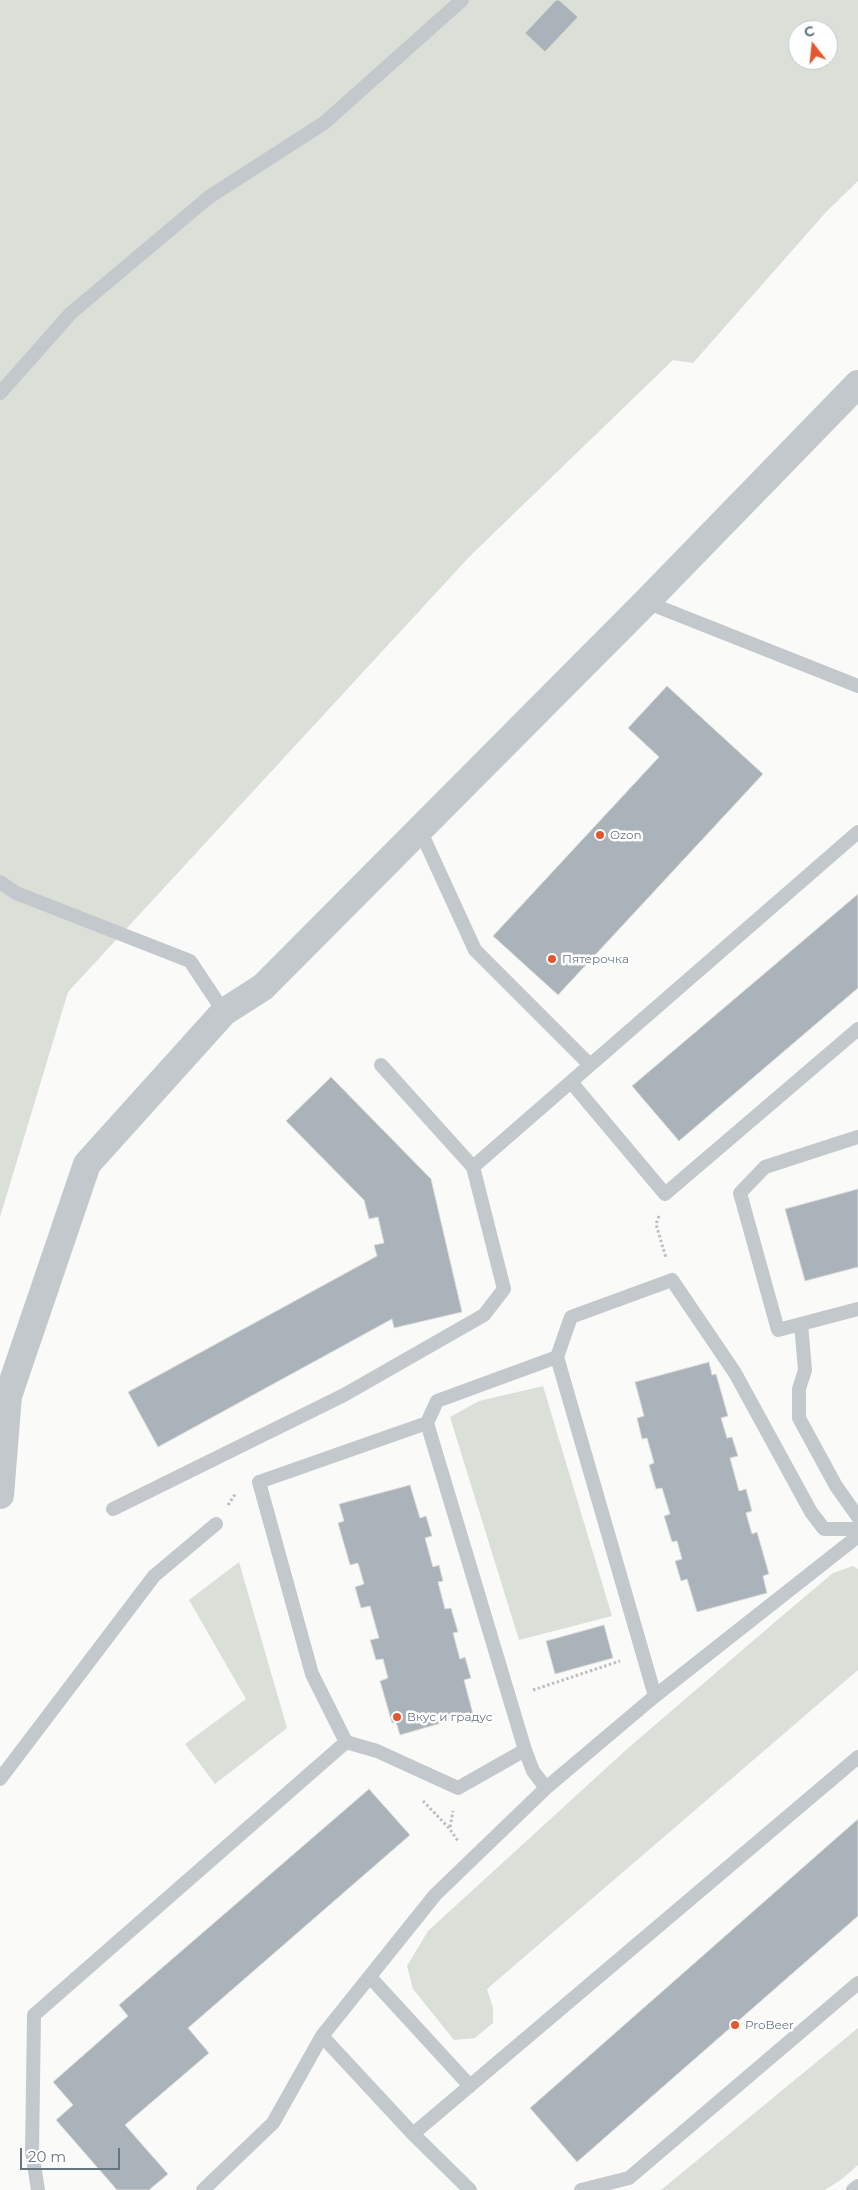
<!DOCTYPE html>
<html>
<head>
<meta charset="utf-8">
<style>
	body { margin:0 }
	#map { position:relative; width:858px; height:2190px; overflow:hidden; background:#fafaf8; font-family:Montserrat,sans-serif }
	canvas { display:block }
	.north { position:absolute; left:788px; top:20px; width:50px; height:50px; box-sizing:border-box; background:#fff; border:1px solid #c1c8cd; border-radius:50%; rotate:344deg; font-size:14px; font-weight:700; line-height:20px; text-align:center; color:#657683 }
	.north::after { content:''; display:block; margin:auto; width:18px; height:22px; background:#e4572e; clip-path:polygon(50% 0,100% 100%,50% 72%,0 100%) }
	.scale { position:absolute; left:20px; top:2148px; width:100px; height:22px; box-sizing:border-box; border:2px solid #657683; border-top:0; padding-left:6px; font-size:15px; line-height:18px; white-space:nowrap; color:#657683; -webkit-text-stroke:4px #fff; paint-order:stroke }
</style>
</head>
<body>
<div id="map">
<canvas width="858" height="2190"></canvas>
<div class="north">С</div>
<div class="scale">20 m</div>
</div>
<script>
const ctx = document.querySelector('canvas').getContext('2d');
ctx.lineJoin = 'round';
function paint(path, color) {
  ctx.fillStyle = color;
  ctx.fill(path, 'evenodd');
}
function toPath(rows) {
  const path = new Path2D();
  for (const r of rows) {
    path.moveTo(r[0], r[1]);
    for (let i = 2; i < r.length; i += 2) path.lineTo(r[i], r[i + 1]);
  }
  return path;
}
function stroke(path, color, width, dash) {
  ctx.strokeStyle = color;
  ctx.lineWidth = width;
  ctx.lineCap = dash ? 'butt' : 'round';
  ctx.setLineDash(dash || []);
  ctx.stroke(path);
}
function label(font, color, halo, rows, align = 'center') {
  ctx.font = font + ' Montserrat,sans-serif';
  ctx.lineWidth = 5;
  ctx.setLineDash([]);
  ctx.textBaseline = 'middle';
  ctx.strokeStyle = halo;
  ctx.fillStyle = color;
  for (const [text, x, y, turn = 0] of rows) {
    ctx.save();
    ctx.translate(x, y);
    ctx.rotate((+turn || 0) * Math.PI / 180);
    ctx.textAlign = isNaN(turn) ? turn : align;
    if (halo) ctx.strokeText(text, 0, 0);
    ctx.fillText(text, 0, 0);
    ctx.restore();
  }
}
paint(toPath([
	[0,0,858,0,858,181,827,211,693,363,673,360,470,556,68,992,0,1217],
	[798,30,828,30,828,60,798,60],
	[543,1386,612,1616,519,1640,450,1417,479,1401],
	[239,1562,287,1728,215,1784,185,1744,246,1699,189,1600],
	[853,1566,858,1569,858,1670,487,1989,493,2008,493,2023,475,2038,454,2040,413,1989,407,1966,428,1931,627,1749,782,1616,833,1573],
	[858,2028,858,2165,842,2179,825,2190,661,2190]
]), '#dadfd7');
const building = toPath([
	[556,0,559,0,578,17,545,52,525,33,556,0],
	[667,686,763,774,558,995,493,936,659,757,628,728,667,686],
	[858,894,858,988,679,1141,632,1086,858,894],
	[331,1077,431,1179,462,1312,394,1328,392,1319,158,1447,128,1392,377,1256,374,1245,384,1243,378,1217,369,1219,364,1200,286,1121,331,1077],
	[858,1189,858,1267,805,1281,785,1209,858,1189],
	[709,1362,712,1375,716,1374,728,1416,721,1418,727,1438,732,1437,738,1456,730,1458,739,1491,746,1489,752,1511,746,1513,752,1534,757,1532,769,1574,763,1576,767,1593,697,1612,687,1579,681,1581,675,1561,682,1559,677,1541,672,1542,664,1516,670,1514,662,1488,656,1489,649,1465,654,1463,647,1438,642,1439,637,1418,644,1416,635,1382,709,1362],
	[410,1485,420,1518,426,1516,432,1536,425,1538,433,1567,439,1565,443,1581,438,1582,445,1609,451,1608,458,1632,453,1633,457,1648,460,1659,465,1657,471,1678,464,1680,473,1714,400,1735,396,1722,392,1723,380,1681,388,1678,383,1659,376,1660,370,1640,379,1638,370,1606,361,1608,355,1587,364,1584,358,1563,350,1565,338,1523,344,1521,339,1504,410,1485],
	[604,1625,613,1658,555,1674,546,1641,604,1625],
	[369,1789,410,1835,188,2028,209,2053,125,2125,168,2174,149,2190,117,2190,56,2120,73,2105,53,2082,128,2016,119,2005,369,1789],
	[858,1819,858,1916,577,2162,530,2108,858,1819]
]);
paint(building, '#aab3b9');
stroke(building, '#dcdcda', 1);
stroke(toPath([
	[659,1216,656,1224,666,1258],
	[228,1505,236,1493],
	[533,1690,620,1661],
	[423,1801,449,1828,458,1841],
	[450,1827,453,1811]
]), '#bbbfc2', 3, [2.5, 2.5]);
stroke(toPath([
	[0,393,71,313,209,197,324,123,462,0],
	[646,602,858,686],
	[420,830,475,950,590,1065],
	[0,882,16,893,190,961,224,1012],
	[571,1082,665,1194,858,1029],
	[858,1137,765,1167,740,1193,778,1330,858,1309],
	[473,1167,858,832],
	[801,1324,805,1370,799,1389,799,1418,836,1486,858,1517],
	[557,1357,655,1696],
	[427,1423,525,1750,533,1771,546,1788],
	[113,1509,344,1395,484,1315,504,1289,473,1167,381,1065],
	[525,1750,458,1788,377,1751,346,1742,312,1674,259,1482,427,1423,437,1401,557,1357,571,1317,672,1280,735,1373,811,1512,824,1529,858,1529],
	[0,1779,154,1576,216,1524],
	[370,1977,470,2086],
	[322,2036,413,2134],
	[38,2190,32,2152,34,2015,346,1742],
	[203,2190,273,2123,322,2036,435,1895,546,1788,655,1696,858,1536],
	[470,2190,413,2134,858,1757],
	[581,2190,629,2178,858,1983],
	[853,2190,858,2186]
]), '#c3c8cc', 14);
stroke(toPath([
	[0,1495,8,1396,87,1164,224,1012,263,987,646,602,858,384]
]), '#c3c8cc', 28);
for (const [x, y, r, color] of [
	[600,835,5,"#e4572e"],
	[552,959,5,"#e4572e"],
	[397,1717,5,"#e4572e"],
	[735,2025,5,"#e4572e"]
]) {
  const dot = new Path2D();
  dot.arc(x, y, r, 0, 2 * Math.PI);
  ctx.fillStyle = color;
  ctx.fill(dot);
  stroke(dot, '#fff', 2);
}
label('12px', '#657683', '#fff', [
	["Ozon",610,835],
	["Пятерочка",562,959],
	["Вкус и градус",407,1717],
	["ProBeer",745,2025]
], 'left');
</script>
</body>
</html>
